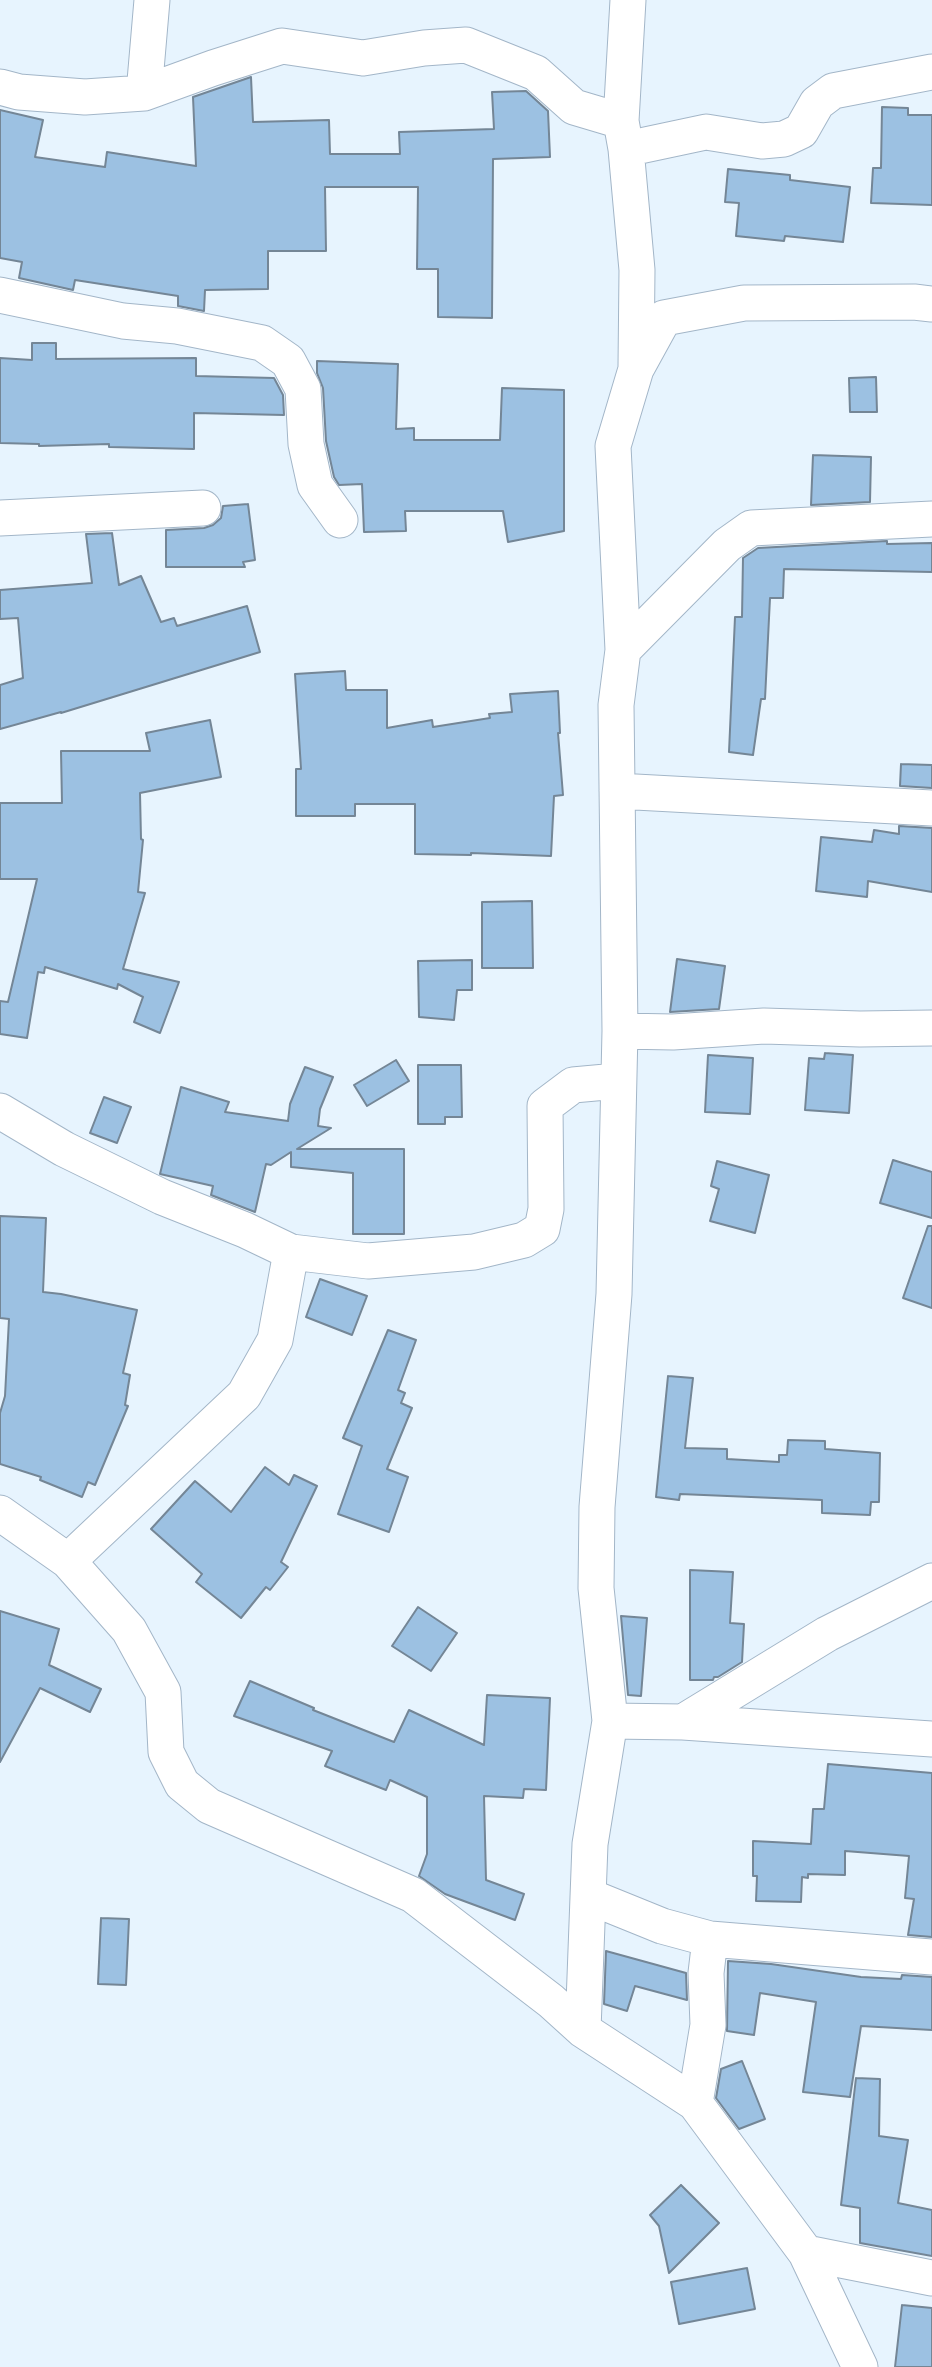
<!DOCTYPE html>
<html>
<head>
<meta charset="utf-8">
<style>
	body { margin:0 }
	canvas { display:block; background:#e7f4fe }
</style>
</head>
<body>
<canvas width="932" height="2367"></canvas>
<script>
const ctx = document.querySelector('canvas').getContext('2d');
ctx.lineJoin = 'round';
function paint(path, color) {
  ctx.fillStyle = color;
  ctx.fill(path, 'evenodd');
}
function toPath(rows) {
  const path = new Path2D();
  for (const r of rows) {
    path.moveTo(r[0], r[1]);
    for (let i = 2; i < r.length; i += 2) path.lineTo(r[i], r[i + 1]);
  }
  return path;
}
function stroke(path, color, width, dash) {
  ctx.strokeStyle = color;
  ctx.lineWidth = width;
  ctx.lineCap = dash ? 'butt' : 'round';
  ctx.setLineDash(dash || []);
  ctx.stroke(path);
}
const building = toPath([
	[251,77,253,122,329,120,330,154,400,154,399,132,494,129,492,92,526,91,548,111,550,157,493,159,492,318,438,317,438,269,417,269,418,187,325,187,326,251,268,251,268,289,205,290,204,311,178,306,178,296,75,280,73,290,19,278,22,262,0,258,0,110,43,120,35,157,105,167,107,152,196,166,193,97,251,77],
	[882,107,908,108,908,115,932,115,932,205,871,203,873,168,881,168,882,107],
	[728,169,790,175,790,180,850,187,843,242,785,236,784,241,736,236,739,203,725,202,728,169],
	[32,343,56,343,56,359,196,358,196,376,274,378,283,395,284,415,194,413,194,449,109,447,109,444,39,446,39,444,0,443,0,358,32,360,32,343],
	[317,361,398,364,396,429,414,428,414,440,500,440,502,388,564,390,564,531,508,542,503,511,405,511,406,531,364,532,362,484,339,485,334,477,326,441,323,388,317,373,317,361],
	[876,377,877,412,850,412,849,378,876,377],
	[813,455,871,457,870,502,811,505,813,455],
	[248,504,255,560,243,562,245,567,166,567,166,530,204,528,213,525,221,518,223,506,248,504],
	[112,533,119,585,141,576,161,622,174,618,177,626,247,606,260,652,61,713,61,712,0,729,0,685,23,678,18,618,0,619,0,590,92,583,86,534,112,533],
	[887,541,887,544,932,543,932,572,784,569,783,598,770,598,765,699,761,699,753,755,729,752,735,617,742,617,743,558,758,548,887,541],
	[345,671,346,690,387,690,387,728,432,720,433,727,490,718,489,714,512,712,510,694,558,691,560,733,558,733,563,795,554,796,551,856,471,853,471,855,415,854,415,804,355,804,355,816,296,816,296,769,301,769,295,674,345,671],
	[210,720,221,777,140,793,141,839,143,840,138,892,145,893,123,969,179,982,160,1033,134,1022,143,997,118,984,117,989,45,967,44,973,38,972,27,1038,0,1034,0,1001,8,1002,37,879,0,879,0,803,62,803,61,751,150,751,146,733,210,720],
	[901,764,932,765,932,788,900,786,901,764],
	[899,826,932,828,932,892,868,881,867,897,816,891,821,837,872,842,874,830,899,834,899,826],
	[532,901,533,968,482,968,482,902,532,901],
	[677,959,725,966,719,1009,670,1012,677,959],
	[472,960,472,990,457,990,454,1020,419,1017,418,961,472,960],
	[825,1053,853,1055,849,1113,805,1110,809,1058,824,1059,825,1053],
	[708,1055,753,1058,750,1114,705,1112,708,1055],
	[396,1060,409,1081,367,1106,354,1085,396,1060],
	[418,1065,461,1065,462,1117,445,1117,445,1124,418,1124,418,1065],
	[305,1067,333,1077,320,1109,318,1126,331,1128,297,1149,404,1149,404,1234,353,1234,353,1173,291,1167,291,1152,271,1165,266,1164,255,1212,211,1195,213,1186,160,1174,181,1087,229,1102,225,1112,288,1121,290,1104,305,1067],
	[104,1097,131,1107,117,1143,90,1133,104,1097],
	[893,1160,932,1172,932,1218,880,1203,893,1160],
	[717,1161,769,1175,755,1233,710,1221,719,1189,711,1186,717,1161],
	[0,1216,46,1218,43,1292,61,1294,137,1310,123,1373,130,1375,125,1405,128,1406,95,1485,88,1482,82,1497,40,1480,41,1477,0,1464,0,1413,5,1396,9,1319,0,1318,0,1216],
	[928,1226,932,1226,932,1308,903,1298,928,1226],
	[320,1279,367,1296,352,1335,306,1317,320,1279],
	[388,1330,416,1340,398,1390,405,1393,401,1403,412,1408,387,1469,408,1477,389,1532,338,1514,362,1446,343,1438,388,1330],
	[668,1376,693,1378,685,1448,727,1449,727,1459,779,1462,779,1455,787,1455,788,1440,825,1441,825,1449,880,1453,879,1502,871,1502,870,1515,822,1513,822,1500,680,1494,679,1500,656,1497,668,1376],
	[265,1467,289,1485,294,1475,317,1486,281,1562,288,1567,270,1590,266,1587,241,1618,196,1582,202,1574,151,1529,195,1481,231,1512,265,1467],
	[690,1570,733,1572,730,1623,744,1624,742,1662,718,1677,714,1677,713,1680,690,1680,690,1570],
	[418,1607,457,1633,431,1671,392,1646,418,1607],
	[0,1611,59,1629,49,1665,101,1689,90,1712,40,1688,0,1762,0,1611],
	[621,1616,647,1618,641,1696,628,1695,621,1616],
	[250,1681,314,1708,313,1710,394,1742,409,1710,484,1745,487,1695,550,1698,546,1790,524,1789,523,1798,484,1796,486,1880,524,1894,515,1920,445,1894,419,1876,427,1854,427,1797,390,1780,386,1790,325,1766,332,1751,234,1716,250,1681],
	[828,1764,932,1773,932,1937,908,1935,914,1899,905,1898,909,1856,845,1851,845,1875,808,1874,808,1878,802,1877,801,1902,756,1901,757,1876,753,1876,753,1841,811,1844,813,1809,824,1809,828,1764],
	[101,1918,129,1919,126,1985,98,1984,101,1918],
	[606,1951,686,1973,687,2000,635,1986,627,2011,604,2004,606,1951],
	[728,1961,771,1964,861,1977,901,1979,902,1975,932,1977,932,2030,861,2026,850,2097,803,2092,816,2002,760,1993,754,2035,727,2031,728,1961],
	[742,2061,765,2119,739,2129,716,2098,721,2069,742,2061],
	[856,2078,880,2079,879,2136,908,2140,898,2203,932,2210,932,2256,860,2243,860,2208,841,2205,856,2078],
	[681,2185,719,2223,669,2273,659,2226,650,2215,681,2185],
	[747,2268,755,2309,679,2324,671,2282,747,2268],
	[902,2305,932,2308,932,2367,895,2367,902,2305]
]);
paint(building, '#9cc1e2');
stroke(building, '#748696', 2);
const street = toPath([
	[628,0,621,121,626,149,637,270,636,366],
	[0,87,19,92,85,97,144,93,213,68,282,46,363,58,424,48,466,45,536,73,574,107,621,121],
	[144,93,152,0],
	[626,149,706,132,762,141,784,139,801,131,817,103,833,91,932,72],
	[0,295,123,321,177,326,262,343,288,361,303,389,306,444,315,485,340,520],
	[0,518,203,508],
	[623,650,613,446,636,369,664,318,744,303,914,302,932,304],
	[617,791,932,808],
	[620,1031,673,1032,764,1026,860,1029,932,1028],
	[0,1111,64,1149,162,1197,245,1230,291,1252,368,1261,474,1252,524,1240,542,1229,546,1209,545,1106,573,1085,617,1081],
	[0,1513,68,1561,129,1630,163,1692,166,1752,182,1784,209,1806,413,1895,551,2001,583,2030,695,2103,806,2253,860,2367],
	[68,1561,244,1395,275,1340,291,1252],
	[610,1721,683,1722,932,1739],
	[683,1722,827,1634,932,1581],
	[588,1896,662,1926,710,1939,932,1957],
	[583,2030,590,1844,610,1721,596,1588,597,1507,614,1294,620,1031,616,705,623,650,727,545,751,528,932,519],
	[695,2103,708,2025,706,1973,710,1939],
	[806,2253,932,2278]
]);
stroke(street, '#a3b6c8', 37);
stroke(street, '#fff', 35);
</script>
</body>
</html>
